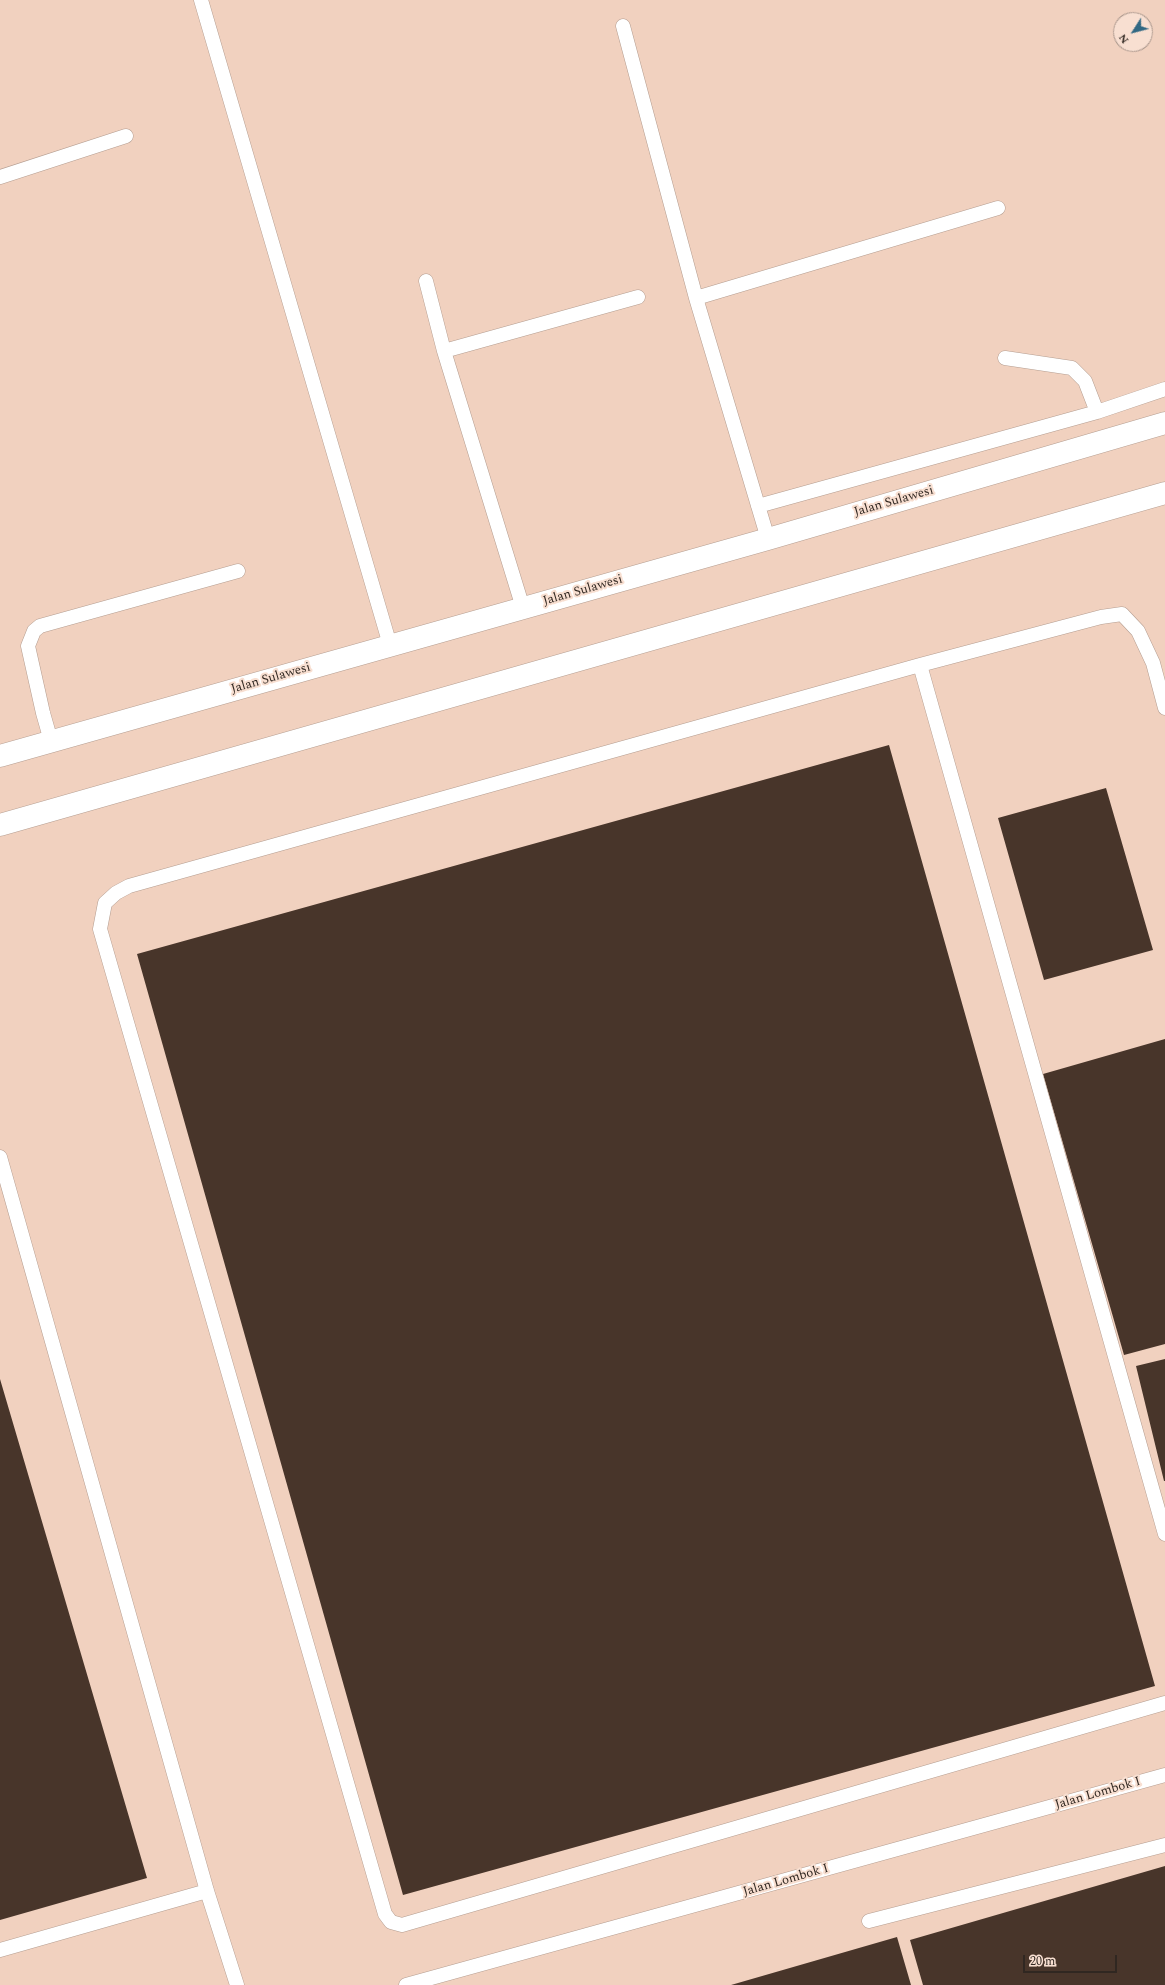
<!DOCTYPE html>
<html>
<head>
<meta charset="utf-8">
<style>
	body { margin:0 }
	#map { position:relative; width:1165px; height:1985px; overflow:hidden; background:#f8dfd1; font-family:Spectral,serif }
	canvas { display:block }
	.north { position:absolute; left:1113px; top:12px; width:40px; height:40px; box-sizing:border-box; background:#f8dfd1; border:1px solid #a8958b; border-radius:50%; rotate:234deg; font-size:11px; font-weight:700; line-height:16px; text-align:center; color:#302721 }
	.north::after { content:''; display:block; margin:auto; width:14px; height:18px; background:#316883; clip-path:polygon(50% 0,100% 100%,50% 72%,0 100%) }
	.scale { position:absolute; left:1023px; top:1955px; width:94px; height:18px; box-sizing:border-box; border:2px solid #302721; border-top:0; padding-left:5px; font-size:12px; line-height:14px; white-space:nowrap; color:#302721; -webkit-text-stroke:3px #f8dfd1; paint-order:stroke }
</style>
</head>
<body>
<div id="map">
<canvas width="1165" height="1985"></canvas>
<div class="north">N</div>
<div class="scale">20 m</div>
</div>
<script>
const ctx = document.querySelector('canvas').getContext('2d');
ctx.lineJoin = 'round';
function paint(path, color) {
  ctx.fillStyle = color;
  ctx.fill(path, 'evenodd');
}
function toPath(rows) {
  const path = new Path2D();
  for (const r of rows) {
    path.moveTo(r[0], r[1]);
    for (let i = 2; i < r.length; i += 2) path.lineTo(r[i], r[i + 1]);
  }
  return path;
}
function stroke(path, color, width, dash) {
  ctx.strokeStyle = color;
  ctx.lineWidth = width;
  ctx.lineCap = dash ? 'butt' : 'round';
  ctx.setLineDash(dash || []);
  ctx.stroke(path);
}
function label(font, color, halo, rows, align = 'center') {
  ctx.font = font + ' Spectral,serif';
  ctx.lineWidth = 4;
  ctx.setLineDash([]);
  ctx.textBaseline = 'middle';
  ctx.strokeStyle = halo;
  ctx.fillStyle = color;
  for (const [text, x, y, turn = 0] of rows) {
    ctx.save();
    ctx.translate(x, y);
    ctx.rotate((+turn || 0) * Math.PI / 180);
    ctx.textAlign = isNaN(turn) ? turn : align;
    if (halo) ctx.strokeText(text, 0, 0);
    ctx.fillText(text, 0, 0);
    ctx.restore();
  }
}
paint(toPath([
	[0,0,1165,0,1165,1985,0,1985],
	[1121,20,1145,20,1145,44,1121,44]
]), '#f1d1bf');
paint(toPath([
	[889,745,1155,1686,403,1895,137,954],
	[1106,788,1153,950,1044,980,998,818],
	[1165,1039,1165,1344,1124,1355,1043,1074],
	[1165,1359,1165,1481,1164,1481,1136,1366],
	[0,1379,147,1878,0,1920],
	[1165,1866,1165,1985,923,1985,910,1940],
	[897,1937,911,1985,731,1985]
]), '#48352a');
const service = toPath([
	[201,0,390,645],
	[623,26,696,298,768,539],
	[0,177,126,136],
	[426,281,444,351,523,608],
	[696,298,998,208],
	[444,351,638,297],
	[1005,358,1072,368,1085,381,1097,412],
	[758,506,1097,412,1165,389],
	[920,665,1165,1534],
	[1165,708,1153,663,1138,631,1122,614,1101,617,920,665,129,886,116,893,105,903,100,929,385,1914,391,1922,402,1925,1165,1703],
	[51,741,43,713,28,646,34,631,40,626,238,571],
	[0,1157,207,1891,237,1985],
	[869,1921,1165,1845],
	[0,1950,207,1891],
	[406,1985,1165,1775]
]);
const minor = toPath([
	[0,756,768,539,1165,423],
	[0,825,1165,493]
]);
stroke(service, '#b59e91', 15);
stroke(minor, '#b59e91', 23);
stroke(service, '#fff', 14);
stroke(minor, '#fff', 22);
label('13px', '#302721', '#f8dfd1', [
	["Jalan Sulawesi",894,502,-16],
	["Jalan Sulawesi",583,591,-16],
	["Jalan Sulawesi",271,679,-16],
	["Jalan Lombok I",1098,1794,-16],
	["Jalan Lombok I",786,1881,-16]
]);
</script>
</body>
</html>
